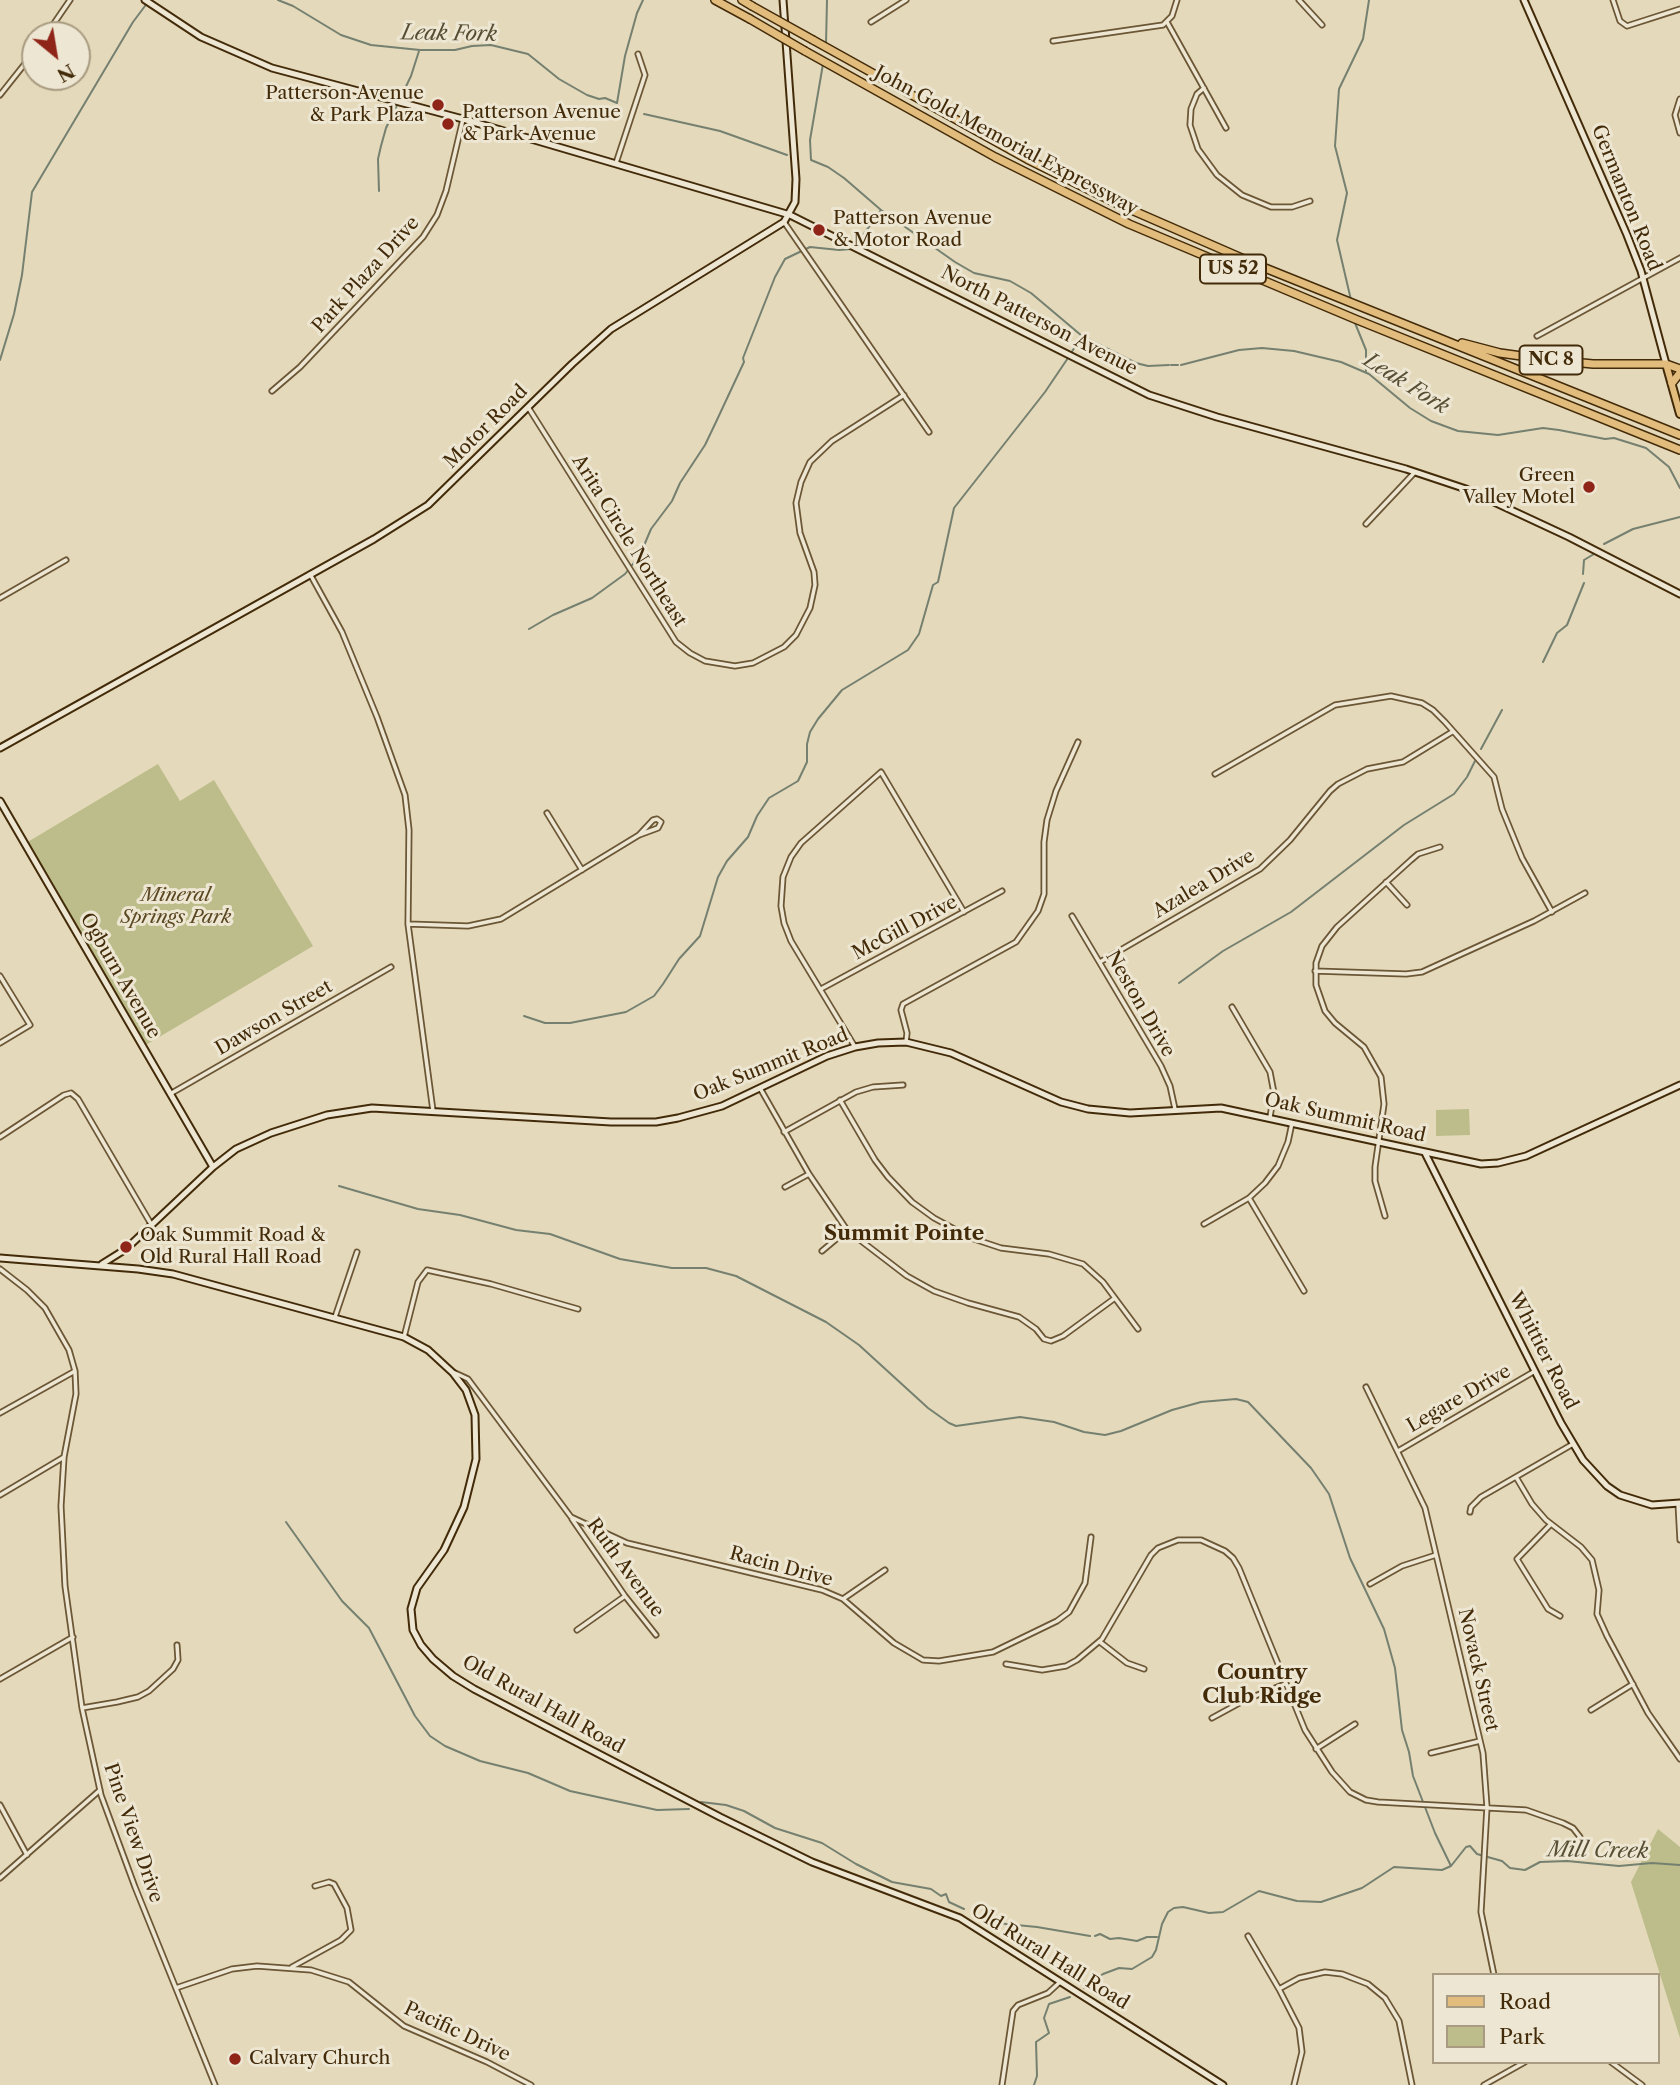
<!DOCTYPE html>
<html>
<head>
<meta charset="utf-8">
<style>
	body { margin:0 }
	#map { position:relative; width:1680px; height:2085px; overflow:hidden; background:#e4d9ba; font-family:"Libre Caslon Text",serif }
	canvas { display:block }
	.legend { position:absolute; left:1432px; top:1973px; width:228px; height:91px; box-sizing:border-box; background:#ede6d2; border:2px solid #a99b82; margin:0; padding:9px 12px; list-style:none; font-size:21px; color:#432b09 }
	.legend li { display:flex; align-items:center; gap:14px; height:35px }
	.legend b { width:35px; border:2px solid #a99b82 }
	.north { position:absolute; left:21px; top:21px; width:70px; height:70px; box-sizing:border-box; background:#ede6d2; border:2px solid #a99b82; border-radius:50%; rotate:150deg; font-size:19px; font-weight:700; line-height:28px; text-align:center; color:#432b09 }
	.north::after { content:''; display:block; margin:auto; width:24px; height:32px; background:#8f2418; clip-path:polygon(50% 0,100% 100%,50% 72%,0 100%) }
</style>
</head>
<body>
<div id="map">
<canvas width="1680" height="2085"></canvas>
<ul class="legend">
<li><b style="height:9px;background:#e2bc7d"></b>Road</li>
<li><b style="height:19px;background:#bcbd8a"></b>Park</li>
</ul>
<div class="north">N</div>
</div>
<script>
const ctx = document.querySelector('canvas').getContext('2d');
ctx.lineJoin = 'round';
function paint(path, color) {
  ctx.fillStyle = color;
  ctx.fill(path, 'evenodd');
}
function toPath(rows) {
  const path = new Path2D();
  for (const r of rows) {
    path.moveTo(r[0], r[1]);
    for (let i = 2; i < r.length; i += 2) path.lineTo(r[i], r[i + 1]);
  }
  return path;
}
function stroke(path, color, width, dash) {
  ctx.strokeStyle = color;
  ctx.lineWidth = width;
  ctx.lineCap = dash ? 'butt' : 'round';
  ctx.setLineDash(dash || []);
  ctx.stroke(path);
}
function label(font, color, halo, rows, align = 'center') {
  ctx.font = font + ' "Libre Caslon Text",serif';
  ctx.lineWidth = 6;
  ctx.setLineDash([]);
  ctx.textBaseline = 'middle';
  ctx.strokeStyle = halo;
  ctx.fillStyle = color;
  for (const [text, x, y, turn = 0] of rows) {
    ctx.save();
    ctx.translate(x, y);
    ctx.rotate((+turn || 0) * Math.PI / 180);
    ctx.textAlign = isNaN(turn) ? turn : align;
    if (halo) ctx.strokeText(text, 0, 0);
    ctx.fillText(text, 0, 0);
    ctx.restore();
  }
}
paint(toPath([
	[158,764,180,801,214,780,313,946,144,1046,26,843],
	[1469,1109,1470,1135,1436,1136,1436,1110],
	[1658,1829,1680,1847,1680,2038,1631,1882]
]), '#bcbd8a');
stroke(toPath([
	[278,0,293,6,341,35,371,45,420,50,455,50,472,46,491,45,528,54,559,79,587,95,599,99,605,98,617,103,625,56,637,13,643,0],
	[826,44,827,0],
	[823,64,810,140,811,160,828,167,844,178,881,210,955,262,974,273,1010,281,1031,293,1082,336,1136,363,1148,366,1169,365],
	[644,114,720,131,787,155],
	[379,191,378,159,381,146,386,128,411,76,419,51],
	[856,245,881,210],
	[1351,300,1337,240,1347,193,1335,146,1339,89,1363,39,1369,0],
	[1355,323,1366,350,1366,371],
	[1071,353,1082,336],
	[0,360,14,314,22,275,32,192,133,22,148,2],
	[1171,365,1178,365],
	[1181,365,1239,350,1262,348,1294,351,1341,362,1369,374,1410,408,1431,421,1458,431,1498,435,1543,428,1559,430,1605,439,1614,438,1646,448,1669,467,1680,488],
	[1604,544,1633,529,1680,517],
	[1583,574,1584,560,1594,554],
	[529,629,553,615,592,598,625,574,640,555,651,529,672,501,680,483,705,445,716,422,744,362,743,358,775,277,785,259,810,247,839,250,851,249],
	[1543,662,1557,633,1567,625,1584,583],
	[1481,749,1502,710],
	[1179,983,1223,951,1291,912,1404,825,1454,794,1467,777,1475,761],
	[524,1016,545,1023,570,1023,626,1012,654,996,663,984,679,959,700,936,718,877,727,861,748,837,757,816,769,798,798,781,807,762,807,744,810,732,818,719,842,690,908,650,919,634,933,585,938,582,954,508,1045,392,1068,358],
	[339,1186,418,1209,460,1215,516,1230,550,1234,620,1259,672,1268,706,1268,736,1276,826,1322,859,1345,928,1408,949,1423,956,1426,1020,1417,1054,1422,1084,1432,1105,1435,1121,1431,1172,1410,1201,1402,1236,1399,1248,1402,1311,1468,1329,1494,1350,1558,1384,1629,1395,1668,1402,1730,1409,1752,1413,1776,1435,1833,1451,1866],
	[286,1522,342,1601,369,1628,415,1716,430,1736,445,1746,480,1761,528,1773,570,1791,657,1810,689,1809],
	[701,1802,726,1805,744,1811,775,1828,822,1843,856,1864,892,1882,931,1889,941,1896,946,1894,949,1902,964,1909],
	[975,1918,1006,1924,1037,1927,1090,1936],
	[1095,1936,1100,1934,1110,1939,1119,1938,1137,1941,1147,1937,1157,1937],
	[1084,1988,1103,1974,1119,1968,1132,1969,1152,1957,1156,1950,1162,1924,1168,1912,1174,1908,1183,1907,1209,1913,1223,1912,1259,1891,1297,1901,1321,1902,1362,1888,1394,1867,1442,1870,1451,1866,1466,1847,1470,1846,1477,1854,1502,1861,1510,1868,1525,1870,1540,1862,1567,1861,1619,1866,1652,1863,1680,1865],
	[1034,2085,1037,2076,1036,2042,1049,2033,1044,2018,1049,2004,1070,1997]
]), '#758070', 2);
const street = toPath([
	[1299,0,1322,25],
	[1613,0,1620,21,1627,26,1680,9],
	[871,22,906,0],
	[1167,22,1226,128],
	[46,35,70,0],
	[1053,41,1163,25,1172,16,1177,0],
	[1204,88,1197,94,1191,109,1190,125,1198,149,1217,175,1242,195,1271,207,1292,207,1310,201],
	[0,95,35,51],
	[1680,99,1675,115,1680,133],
	[616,163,645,75,638,54],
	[784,222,929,432],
	[1537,336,1680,258],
	[272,391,300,367,423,237,437,215,446,191,463,119],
	[528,407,676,642,690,653,705,661,735,666,753,663,784,647,796,635,810,608,815,585,814,572,800,533,796,503,801,482,810,462,832,441,904,395],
	[1366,524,1415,472],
	[310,574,342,632,377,717,405,795,409,830,408,924,433,1111],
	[0,598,66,560],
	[1215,774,1335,705,1391,696,1422,703,1433,710,1445,722,1494,777,1502,809,1522,858,1552,912],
	[547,813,582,870],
	[1386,882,1407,905],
	[1072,916,1161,1066,1170,1086,1175,1109],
	[408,924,468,926,501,919,639,835,658,828,661,822,657,819,653,820,639,835],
	[1100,962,1260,869,1290,840,1330,791,1338,784,1367,769,1403,762,1452,732],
	[1315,971,1406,974,1422,972,1534,921,1585,893],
	[0,976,30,1025,0,1043],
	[821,989,1002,891],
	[1232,1007,1270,1072,1274,1093,1270,1117],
	[906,1042,907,1033,901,1010,903,1004,1016,942,1038,911,1044,894,1044,842,1047,820,1056,791,1078,742],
	[855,1047,791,941,784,923,781,906,783,877,791,857,801,843,881,772,964,912],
	[760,1088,809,1174,847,1230,907,1276,934,1291,968,1303,1019,1317,1036,1329,1044,1339,1051,1341,1063,1336,1115,1298],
	[170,1094,391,967],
	[840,1100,875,1160,888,1177,912,1202,934,1218,971,1238,1001,1248,1049,1254,1083,1264,1103,1282,1138,1329],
	[784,1132,856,1092,873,1087,903,1085],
	[0,1137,64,1095,71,1093,78,1099,151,1224],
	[785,1187,809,1174],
	[1249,1198,1304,1291],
	[1385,1216,1375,1181,1375,1167,1384,1104,1381,1077,1364,1047,1335,1023,1325,1011,1316,985,1316,963,1322,946,1337,927,1411,860,1418,854,1440,847],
	[1204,1224,1249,1198,1265,1183,1278,1166,1288,1142,1292,1123],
	[822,1251,847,1230],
	[0,1269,27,1290,45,1308,69,1350,75,1371,76,1394,64,1457,61,1506,65,1586,82,1708,101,1795,135,1887,215,2085],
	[335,1317,357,1252],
	[404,1337,418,1282,427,1270,491,1284,578,1309],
	[455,1373,468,1379,571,1517,627,1543,822,1590,843,1599,894,1643,923,1660,939,1661,993,1652,1057,1621,1069,1612,1085,1583,1091,1537],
	[1366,1387,1425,1508,1483,1753,1487,1807,1481,1912,1494,1975],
	[0,1413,75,1371],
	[1398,1451,1535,1371],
	[1516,1477,1532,1504,1546,1520,1581,1547,1592,1560,1599,1590,1597,1614,1607,1636,1648,1713,1680,1759],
	[0,1495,64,1457],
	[1678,1503,1680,1540],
	[1470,1512,1471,1507,1481,1497,1573,1444],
	[572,1519,625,1596,656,1635],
	[1551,1524,1517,1559,1548,1609,1560,1616],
	[1370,1584,1402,1566,1436,1555],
	[843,1599,885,1570],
	[577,1630,625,1596],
	[1100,1642,1127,1663,1144,1669],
	[1006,1664,1042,1670,1066,1666,1077,1660,1102,1639,1151,1555,1158,1548,1178,1540,1201,1540,1225,1551,1233,1558,1239,1568,1305,1730,1332,1772,1350,1792,1366,1800,1378,1802,1526,1810,1563,1823,1573,1828,1580,1837],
	[0,1679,73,1637],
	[82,1708,117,1702,138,1697,149,1691,173,1669,178,1660,177,1645],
	[1591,1710,1633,1684],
	[1212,1718,1245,1700,1285,1684],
	[1316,1749,1355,1724],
	[1431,1753,1480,1741],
	[0,1805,27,1855],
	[0,1878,100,1790],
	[1248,1936,1279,1989,1299,2028,1302,2052,1294,2085],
	[292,1967,341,1940,351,1930,347,1908,334,1884,329,1882,315,1886],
	[176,1988,232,1969,257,1966,311,1970,349,1982,404,2026,487,2062,531,2085],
	[1279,1989,1299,1978,1325,1972,1342,1974,1368,1984,1385,1998,1399,2021,1412,2085],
	[1611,2062,1642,2085],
	[1002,2085,1013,2011,1018,2005,1048,1993,1060,1982],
	[1484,2085,1525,2062]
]);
const secondary = toPath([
	[145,0,201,37,272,68,463,119,790,215,1149,395,1217,417,1406,469,1466,489,1569,537,1680,594],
	[1524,0,1627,235,1641,271,1666,364],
	[0,748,374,539,428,505,572,364,611,329,784,222,795,202,796,179,783,0],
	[0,801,213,1167],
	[1425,1153,1561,1423,1583,1460,1607,1486,1620,1495,1652,1505,1680,1503],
	[0,1258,138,1269,173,1274,404,1337,428,1350,453,1373,466,1390,475,1415,476,1459,464,1507,444,1550,417,1588,411,1609,413,1630,421,1645,433,1659,453,1676,474,1689,720,1817,812,1862,960,1918,1223,2085],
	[102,1264,126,1249,213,1167,236,1149,271,1133,327,1115,372,1108,611,1122,656,1122,678,1118,722,1106,827,1056,855,1047,878,1043,906,1042,951,1053,1061,1102,1088,1109,1130,1113,1221,1108,1481,1164,1498,1163,1526,1156,1680,1085]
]);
const primary = toPath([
	[1666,364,1680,414]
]);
const highway = toPath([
	[715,0,750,19],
	[742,0,752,6],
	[813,40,1027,159,1120,205,1260,266,1680,435],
	[805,51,995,157,1129,224,1355,319,1680,450],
	[1462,343,1500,353,1550,360,1593,364,1666,364,1680,369],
	[1672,383,1680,373]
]);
stroke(street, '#6b5635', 7);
stroke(secondary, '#432b09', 9);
stroke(primary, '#432b09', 10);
stroke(highway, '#432b09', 10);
stroke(street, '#ede6d2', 3.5);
stroke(secondary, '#ede6d2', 5);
stroke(primary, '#e2bc7d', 6);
stroke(highway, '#e2bc7d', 7);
const highwayBridge = toPath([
	[752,6,813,40],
	[750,19,805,51]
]);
stroke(highwayBridge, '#432b09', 10, []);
stroke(highwayBridge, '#e2bc7d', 7);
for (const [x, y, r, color] of [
	[438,105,7,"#8f2418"],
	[448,124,7,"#8f2418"],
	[819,230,7,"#8f2418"],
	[1589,487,7,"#8f2418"],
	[126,1247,7,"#8f2418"],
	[235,2059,7,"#8f2418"]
]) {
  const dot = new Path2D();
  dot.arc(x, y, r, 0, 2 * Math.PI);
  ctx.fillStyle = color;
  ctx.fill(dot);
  stroke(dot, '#ede6d2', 2.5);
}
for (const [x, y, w] of [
	[1233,269,66],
	[1551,360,63]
]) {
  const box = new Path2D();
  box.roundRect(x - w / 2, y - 14.5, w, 29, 5);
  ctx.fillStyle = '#ede6d2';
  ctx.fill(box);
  stroke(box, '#432b09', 2);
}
label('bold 18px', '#432b09', null, [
	["US 52",1233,269],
	["NC 8",1551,360]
]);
label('19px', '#432b09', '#ede6d2', [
	["Patterson Avenue",424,94,"right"],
	["& Park Plaza",424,116,"right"],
	["Patterson Avenue",462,113],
	["& Park Avenue",462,135],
	["Patterson Avenue",833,219],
	["& Motor Road",833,241],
	["Green",1575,476,"right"],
	["Valley Motel",1575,498,"right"],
	["Oak Summit Road &",140,1236],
	["Old Rural Hall Road",140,1258],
	["Calvary Church",249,2059]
], 'left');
label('19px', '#432b09', '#ede6d2', [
	["John Gold Memorial Expressway",1006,141,28],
	["Germanton Road",1626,198,68],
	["Park Plaza Drive",366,275,-48],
	["North Patterson Avenue",1039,321,27],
	["Motor Road",486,427,-45],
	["Arita Circle Northeast",629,541,58],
	["Azalea Drive",1204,884,-31],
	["McGill Drive",905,928,-28],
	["Ogburn Avenue",120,976,60],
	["Neston Drive",1140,1004,60],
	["Dawson Street",274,1018,-30],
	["Oak Summit Road",771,1065,-22],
	["Oak Summit Road",1345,1118,13],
	["Whittier Road",1543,1351,63],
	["Legare Drive",1459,1399,-30],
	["Racin Drive",781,1567,15],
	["Ruth Avenue",625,1568,54],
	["Novack Street",1478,1670,77],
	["Old Rural Hall Road",543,1705,29],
	["Pine View Drive",133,1833,71],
	["Old Rural Hall Road",1050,1957,32],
	["Pacific Drive",457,2032,25]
]);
label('italic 19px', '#5b4823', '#ede6d2', [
	["Mineral",176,896],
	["Springs Park",176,918]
]);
label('italic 21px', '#584e34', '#ede6d2', [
	["Leak Fork",449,34,1],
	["Leak Fork",1406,384,32],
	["Mill Creek",1598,1851,1]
]);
label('bold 21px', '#432b09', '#ede6d2', [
	["Summit Pointe",904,1234],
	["Country",1262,1673],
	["Club Ridge",1262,1697]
]);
</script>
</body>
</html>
